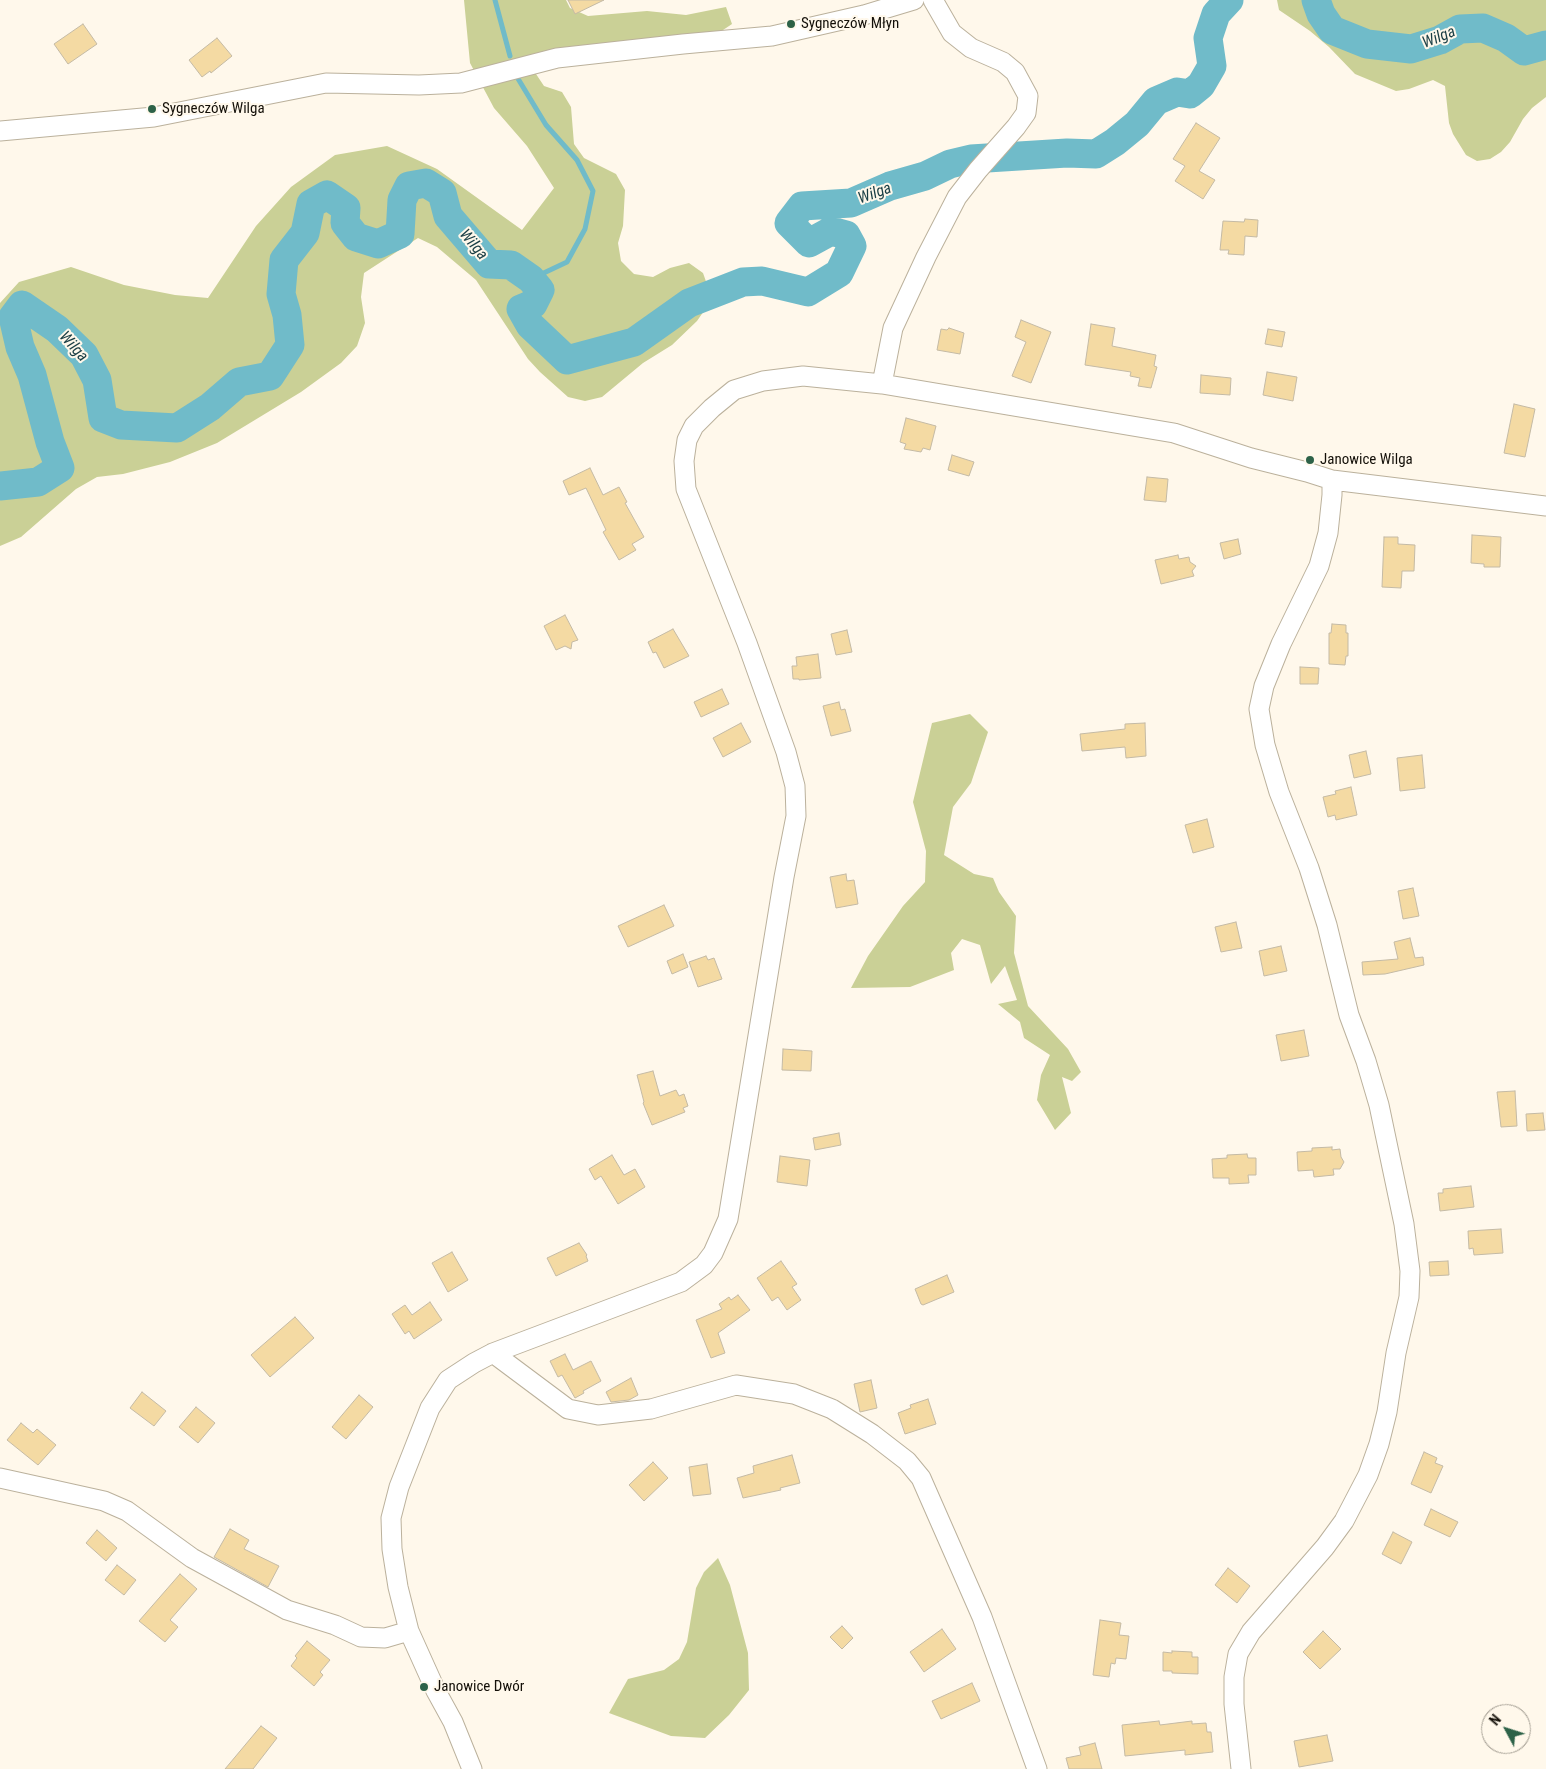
<!DOCTYPE html>
<html>
<head>
<meta charset="utf-8">
<style>
	body { margin:0 }
	#map { position:relative; width:1546px; height:1769px; overflow:hidden; background:#fff8eb; font-family:"Roboto Condensed",sans-serif }
	canvas { display:block }
	.north { position:absolute; left:1481px; top:1704px; width:50px; height:50px; box-sizing:border-box; background:#fff8eb; border:1px solid #a19b90; border-radius:50%; rotate:310deg; font-size:14px; font-weight:700; line-height:20px; text-align:center; color:#130f08 }
	.north::after { content:''; display:block; margin:auto; width:18px; height:22px; background:#2d6248; clip-path:polygon(50% 0,100% 100%,50% 72%,0 100%) }
</style>
</head>
<body>
<div id="map">
<canvas width="1546" height="1769"></canvas>
<div class="north">N</div>
</div>
<script>
const ctx = document.querySelector('canvas').getContext('2d');
ctx.lineJoin = 'round';
function paint(path, color) {
  ctx.fillStyle = color;
  ctx.fill(path, 'evenodd');
}
function toPath(rows) {
  const path = new Path2D();
  for (const r of rows) {
    path.moveTo(r[0], r[1]);
    for (let i = 2; i < r.length; i += 2) path.lineTo(r[i], r[i + 1]);
  }
  return path;
}
function stroke(path, color, width, dash) {
  ctx.strokeStyle = color;
  ctx.lineWidth = width;
  ctx.lineCap = dash ? 'butt' : 'round';
  ctx.setLineDash(dash || []);
  ctx.stroke(path);
}
function label(font, color, halo, rows, align = 'center') {
  ctx.font = font + ' "Roboto Condensed",sans-serif';
  ctx.lineWidth = 4;
  ctx.setLineDash([]);
  ctx.textBaseline = 'middle';
  ctx.strokeStyle = halo;
  ctx.fillStyle = color;
  for (const [text, x, y, turn = 0] of rows) {
    ctx.save();
    ctx.translate(x, y);
    ctx.rotate((+turn || 0) * Math.PI / 180);
    ctx.textAlign = isNaN(turn) ? turn : align;
    if (halo) ctx.strokeText(text, 0, 0);
    ctx.fillText(text, 0, 0);
    ctx.restore();
  }
}
paint(toPath([
	[464,0,566,0,570,8,588,16,647,11,686,15,726,7,732,24,717,34,534,71,544,86,562,92,571,107,574,144,584,158,616,174,625,190,623,226,618,243,621,261,634,274,653,277,670,268,689,263,703,273,709,290,706,308,697,321,672,345,643,363,602,397,585,401,568,397,540,372,528,359,476,280,437,247,418,238,364,273,361,297,365,323,357,346,341,363,301,392,217,443,170,462,123,474,97,477,76,489,21,537,0,546,0,303,19,282,71,267,124,285,175,295,208,298,256,226,291,187,335,155,387,146,437,169,522,230,554,188,527,146,494,108,470,63],
	[1277,0,1546,0,1546,97,1532,108,1523,119,1510,142,1501,152,1490,159,1477,161,1466,155,1453,134,1449,123,1445,86,1433,80,1409,89,1396,91,1355,74,1329,47,1310,31,1279,10],
	[970,714,988,732,971,783,953,807,944,855,974,874,993,878,999,892,1016,916,1014,953,1028,1006,1068,1049,1081,1072,1072,1081,1062,1077,1071,1113,1055,1130,1037,1100,1041,1075,1050,1055,1024,1038,1020,1022,998,1004,1017,1000,1005,966,991,984,980,945,962,939,951,953,954,970,910,987,851,988,868,956,903,906,925,882,926,851,913,802,932,723],
	[718,1558,730,1585,748,1653,749,1690,729,1715,705,1738,671,1736,609,1713,628,1679,664,1670,679,1659,687,1642,696,1588,704,1572]
]), '#cad096');
stroke(toPath([
	[495,0,510,56],
	[517,77,546,125,577,160,593,191,585,229,567,262,531,279]
]), '#70bbc9', 5);
stroke(toPath([
	[1316,0,1321,14,1332,30,1367,44,1411,49,1440,40,1460,29,1483,28,1506,38,1524,51,1546,45],
	[0,486,38,482,60,468,50,442,32,375,20,347,13,317,22,305,57,329,84,355,97,380,103,418,121,425,177,428,210,407,239,382,270,376,290,345,287,315,281,294,284,260,305,233,311,204,327,195,346,208,345,223,356,237,378,244,400,234,402,200,409,186,426,183,442,193,448,216,489,264,511,265,531,279,540,290,533,304,521,309,530,325,567,360,634,342,689,303,743,282,762,281,808,292,839,273,852,246,846,235,831,231,809,243,789,223,802,206,851,203,890,186,925,176,950,164,971,159,1067,153,1096,154,1115,142,1137,124,1156,101,1177,92,1190,94,1201,85,1212,66,1208,38,1216,14,1229,0]
]), '#70bbc9', 29);
const building = toPath([
	[568,0,604,0,575,14,568,0],
	[83,24,97,44,68,64,54,44,83,24],
	[217,38,232,56,211,73,210,71,202,77,189,60,217,38],
	[1196,123,1220,138,1199,171,1215,180,1203,199,1175,181,1185,166,1173,159,1196,123],
	[1245,219,1258,220,1257,237,1245,236,1244,255,1228,254,1229,250,1220,250,1223,221,1244,222,1245,219],
	[1021,320,1051,332,1031,383,1012,376,1026,342,1015,337,1021,320],
	[1091,324,1115,328,1112,346,1156,355,1154,366,1157,367,1151,388,1138,386,1140,378,1130,376,1131,372,1085,365,1091,324],
	[949,328,964,333,960,354,937,350,941,329,947,330,949,328],
	[1268,329,1285,332,1282,347,1265,344,1268,329],
	[1267,372,1297,377,1293,401,1263,395,1267,372],
	[1201,375,1231,378,1230,395,1200,393,1201,375],
	[1514,404,1535,409,1525,457,1504,453,1514,404],
	[906,418,936,426,930,450,923,448,921,452,904,449,906,444,900,442,906,418],
	[952,455,974,462,969,476,948,470,952,455],
	[590,468,603,495,619,487,627,502,625,503,644,537,632,544,636,550,619,560,603,532,606,530,586,488,569,495,563,481,590,468],
	[1147,477,1168,479,1166,502,1144,500,1147,477],
	[1472,535,1501,537,1500,567,1484,567,1484,564,1471,563,1472,535],
	[1384,537,1398,537,1398,544,1415,545,1414,571,1402,571,1401,588,1382,587,1384,537],
	[1238,539,1241,554,1224,559,1220,543,1238,539],
	[1178,555,1179,559,1189,557,1190,562,1196,566,1192,571,1194,576,1161,584,1155,560,1178,555],
	[565,615,578,640,572,642,571,649,565,646,556,650,544,626,565,615],
	[1332,624,1346,625,1346,633,1348,633,1348,656,1346,656,1345,665,1329,664,1329,633,1331,633,1332,624],
	[673,629,689,656,664,668,656,652,653,653,648,642,673,629],
	[847,630,852,652,836,655,831,634,847,630],
	[818,654,821,678,799,680,799,679,793,679,792,666,797,666,796,657,818,654],
	[1300,667,1319,668,1318,684,1300,684,1300,667],
	[722,689,729,704,701,717,694,702,722,689],
	[839,702,841,710,845,709,851,731,831,736,823,706,839,702],
	[741,723,751,742,723,757,713,738,741,723],
	[1145,723,1146,756,1126,758,1125,747,1082,751,1080,734,1125,729,1125,724,1145,723],
	[1366,751,1371,774,1354,778,1349,755,1366,751],
	[1422,755,1425,788,1400,791,1397,758,1422,755],
	[1351,787,1357,815,1336,820,1335,815,1328,817,1323,797,1336,794,1335,791,1351,787],
	[1207,819,1214,847,1193,853,1185,825,1207,819],
	[846,874,847,881,854,880,858,904,836,908,830,877,846,874],
	[1413,888,1419,916,1403,919,1398,891,1413,888],
	[664,905,674,926,628,947,618,926,664,905],
	[1236,922,1242,948,1221,952,1215,927,1236,922],
	[1410,938,1415,958,1423,957,1424,965,1385,974,1363,975,1362,962,1398,959,1394,942,1410,938],
	[1281,946,1287,971,1264,976,1259,951,1281,946],
	[683,954,688,967,672,974,667,961,683,954],
	[706,956,708,960,714,958,722,979,698,987,689,962,706,956],
	[1304,1030,1309,1056,1281,1061,1276,1035,1304,1030],
	[783,1049,812,1051,811,1071,782,1070,783,1049],
	[653,1071,660,1096,676,1090,679,1096,684,1094,688,1106,683,1108,685,1112,652,1125,643,1103,644,1102,637,1075,653,1071],
	[1515,1091,1517,1126,1501,1127,1497,1092,1515,1091],
	[1543,1113,1545,1130,1527,1131,1526,1114,1543,1113],
	[839,1133,841,1145,815,1150,813,1138,839,1133],
	[1332,1147,1332,1150,1340,1149,1341,1157,1344,1162,1340,1169,1333,1169,1334,1175,1314,1177,1313,1170,1298,1171,1297,1152,1312,1151,1312,1148,1332,1147],
	[1247,1154,1248,1158,1256,1158,1256,1175,1248,1175,1249,1183,1229,1184,1229,1178,1213,1178,1212,1159,1227,1158,1227,1155,1247,1154],
	[612,1155,624,1175,635,1169,645,1187,618,1204,601,1176,595,1180,589,1169,612,1155],
	[780,1156,810,1160,807,1186,777,1182,780,1156],
	[1471,1186,1474,1207,1440,1211,1438,1193,1443,1193,1443,1189,1471,1186],
	[1501,1229,1503,1253,1474,1255,1473,1248,1469,1249,1468,1231,1501,1229],
	[579,1243,587,1255,586,1256,588,1261,556,1276,547,1258,579,1243],
	[452,1252,468,1280,448,1292,432,1263,452,1252],
	[781,1261,797,1284,792,1287,801,1300,787,1310,778,1297,772,1301,757,1278,781,1261],
	[1448,1261,1449,1275,1430,1276,1429,1262,1448,1261],
	[947,1275,954,1292,923,1305,921,1304,915,1289,947,1275],
	[738,1295,750,1310,718,1333,725,1353,711,1358,696,1320,722,1309,719,1304,729,1297,731,1300,738,1295],
	[430,1302,442,1320,414,1339,409,1331,405,1334,392,1314,405,1305,412,1315,430,1302],
	[295,1317,314,1338,270,1377,251,1355,295,1317],
	[565,1354,573,1370,591,1361,601,1381,583,1391,584,1393,575,1398,562,1375,558,1377,550,1361,565,1354],
	[631,1378,638,1395,629,1400,611,1402,606,1392,631,1378],
	[871,1380,877,1408,860,1412,854,1384,871,1380],
	[142,1392,166,1411,154,1426,130,1408,142,1392],
	[359,1395,373,1407,346,1439,332,1427,359,1395],
	[928,1399,936,1424,905,1434,898,1413,911,1408,910,1405,928,1399],
	[196,1407,215,1423,198,1443,179,1427,196,1407],
	[21,1423,33,1433,37,1429,56,1445,38,1465,7,1440,21,1423],
	[1424,1452,1437,1458,1435,1463,1443,1466,1431,1493,1411,1484,1424,1452],
	[792,1455,800,1483,780,1488,781,1490,743,1498,737,1478,754,1473,753,1466,792,1455],
	[653,1462,668,1478,644,1501,629,1485,653,1462],
	[707,1464,711,1494,693,1496,689,1467,707,1464],
	[1431,1509,1458,1522,1450,1537,1424,1525,1431,1509],
	[230,1529,249,1540,244,1549,279,1566,268,1587,214,1557,230,1529],
	[97,1530,117,1548,106,1561,86,1543,97,1530],
	[1393,1532,1412,1542,1401,1564,1382,1554,1393,1532],
	[117,1565,136,1580,124,1595,105,1580,117,1565],
	[1228,1568,1250,1586,1237,1603,1215,1585,1228,1568],
	[180,1574,197,1589,170,1620,178,1627,165,1642,139,1621,180,1574],
	[1100,1620,1121,1623,1119,1635,1129,1636,1126,1659,1116,1658,1115,1664,1111,1663,1109,1677,1093,1675,1100,1620],
	[842,1626,853,1638,842,1649,830,1637,842,1626],
	[942,1629,956,1649,924,1672,910,1652,942,1629],
	[1323,1631,1341,1649,1320,1669,1303,1652,1323,1631],
	[307,1641,330,1660,320,1672,323,1675,314,1686,291,1666,297,1658,295,1656,307,1641],
	[1172,1651,1192,1652,1192,1657,1198,1657,1198,1674,1172,1673,1172,1671,1163,1671,1163,1652,1172,1653,1172,1651],
	[972,1683,980,1701,941,1719,932,1701,972,1683],
	[1159,1721,1160,1725,1192,1721,1192,1724,1206,1723,1207,1732,1211,1732,1213,1752,1185,1755,1185,1750,1125,1756,1122,1725,1159,1721],
	[261,1726,277,1738,253,1769,225,1769,261,1726],
	[1327,1735,1333,1761,1299,1767,1294,1741,1327,1735],
	[1095,1743,1102,1769,1069,1769,1066,1758,1081,1755,1079,1747,1095,1743]
]);
paint(building, '#f4daa3');
stroke(building, '#c4baa5', 1);
const minor = toPath([
	[0,131,154,117,326,83,419,85,461,83,557,58,683,44,772,36,864,15,914,0],
	[882,384,893,328,926,257,957,197,978,170,1016,127,1026,113,1028,96,1015,72,1003,62,971,48,952,33,933,0],
	[493,1353,568,1409,598,1415,651,1409,736,1385,794,1394,832,1409,872,1434,907,1461,921,1478,982,1617,1037,1769],
	[0,1478,104,1501,127,1511,192,1558,287,1610,335,1625,361,1637,385,1638,409,1631],
	[472,1769,453,1722,436,1691,409,1631,398,1587,392,1549,391,1518,399,1487,430,1408,448,1380,474,1363,493,1353,681,1282,704,1265,713,1253,728,1219,784,877,796,816,795,786,786,752,747,643,686,489,684,461,687,440,694,426,712,408,734,390,763,381,803,376,882,384,1174,433,1251,458,1307,472,1332,480,1546,506],
	[1241,1769,1234,1704,1234,1677,1238,1654,1251,1632,1325,1547,1344,1521,1368,1475,1379,1444,1387,1412,1396,1353,1409,1297,1410,1271,1404,1224,1379,1105,1366,1061,1349,1015,1327,925,1309,868,1279,792,1265,745,1259,709,1264,686,1281,644,1319,566,1328,533,1332,495,1332,480]
]);
stroke(minor, '#bbb19c', 21);
stroke(minor, '#fff', 19);
for (const [x, y, r, color] of [
	[791,24,5,"#2d6248"],
	[152,109,5,"#2d6248"],
	[1310,460,5,"#2d6248"],
	[424,1687,5,"#2d6248"]
]) {
  const dot = new Path2D();
  dot.arc(x, y, r, 0, 2 * Math.PI);
  ctx.fillStyle = color;
  ctx.fill(dot);
  stroke(dot, '#fff8eb', 2);
}
label('15px', '#130f08', '#fff8eb', [
	["Sygneczów Młyn",801,24],
	["Sygneczów Wilga",162,109],
	["Janowice Wilga",1320,460],
	["Janowice Dwór",434,1687]
], 'left');
label('italic 16px', '#193d44', '#fff8eb', [
	["Wilga",1439,38,-22],
	["Wilga",875,194,-20],
	["Wilga",473,245,50],
	["Wilga",73,347,48]
]);
</script>
</body>
</html>
